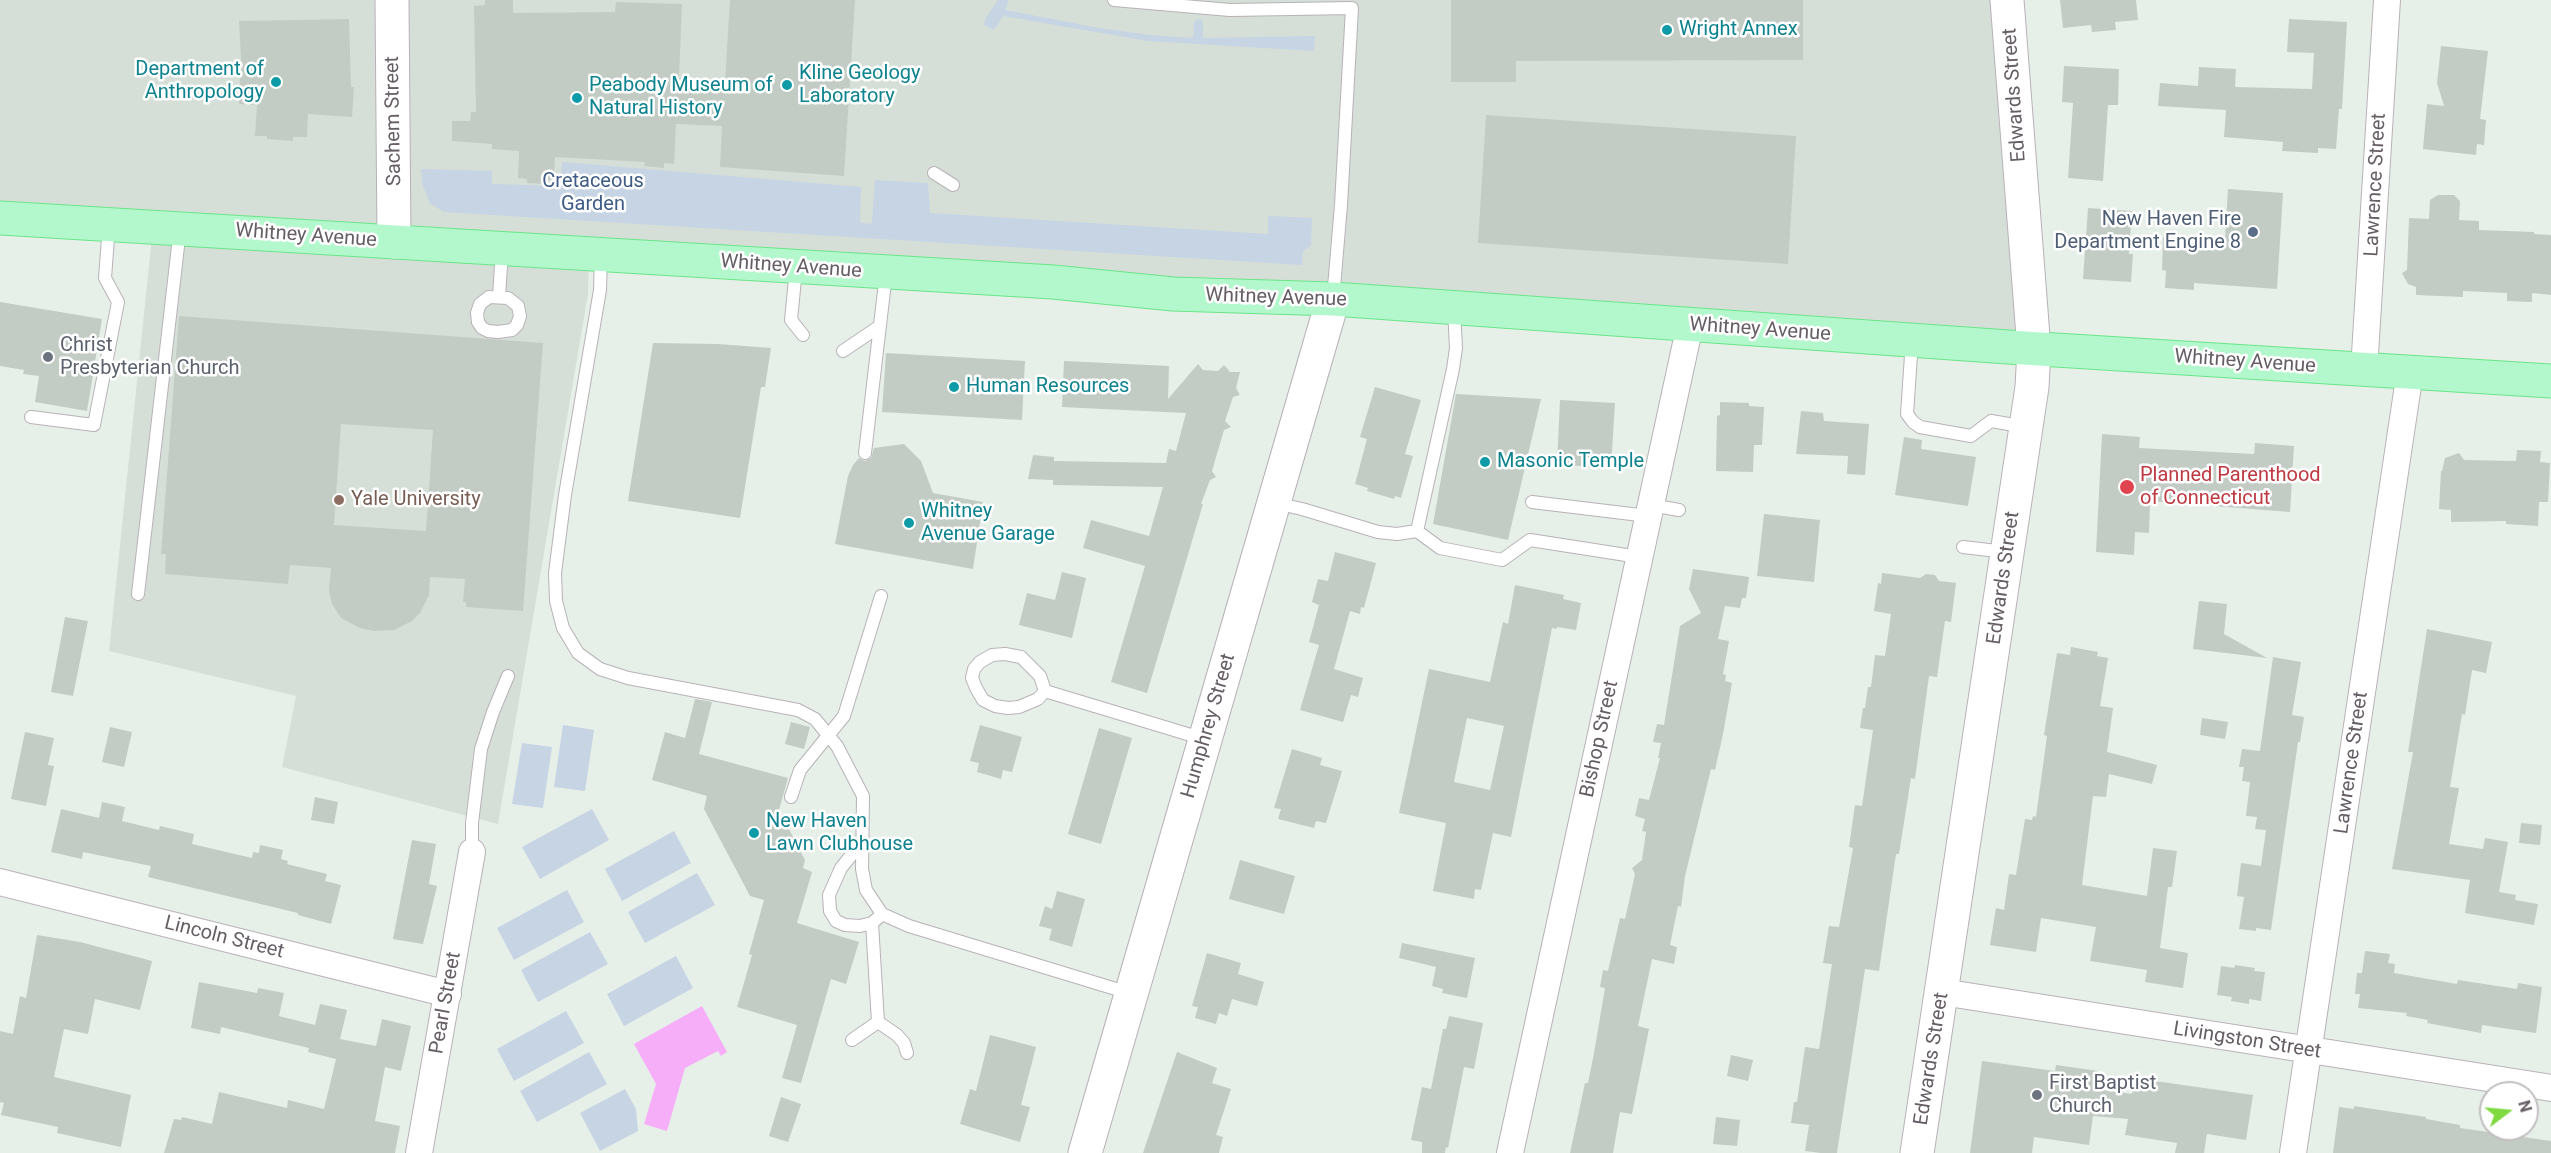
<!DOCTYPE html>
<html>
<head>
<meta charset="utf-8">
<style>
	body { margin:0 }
	#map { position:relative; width:2551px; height:1153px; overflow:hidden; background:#e7efe9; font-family:Roboto,sans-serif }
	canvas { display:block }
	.north { position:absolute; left:2479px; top:1081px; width:60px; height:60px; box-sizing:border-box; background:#fff; border:2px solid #c2bfc1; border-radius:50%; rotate:74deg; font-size:16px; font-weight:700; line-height:24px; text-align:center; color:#665e65 }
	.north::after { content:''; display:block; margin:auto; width:21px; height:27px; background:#7fda42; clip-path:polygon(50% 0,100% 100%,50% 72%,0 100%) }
</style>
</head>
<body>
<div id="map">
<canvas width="2551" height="1153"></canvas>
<div class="north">N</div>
</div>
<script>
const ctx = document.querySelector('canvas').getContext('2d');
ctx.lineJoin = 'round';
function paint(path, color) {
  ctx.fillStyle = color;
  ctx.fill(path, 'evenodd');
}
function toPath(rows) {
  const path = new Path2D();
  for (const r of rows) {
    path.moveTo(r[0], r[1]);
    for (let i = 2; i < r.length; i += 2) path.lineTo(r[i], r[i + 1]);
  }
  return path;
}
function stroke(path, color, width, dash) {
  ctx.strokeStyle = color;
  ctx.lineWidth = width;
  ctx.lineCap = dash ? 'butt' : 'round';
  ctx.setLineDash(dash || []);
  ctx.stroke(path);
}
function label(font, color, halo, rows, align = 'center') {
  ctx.font = font + ' Roboto,sans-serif';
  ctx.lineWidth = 5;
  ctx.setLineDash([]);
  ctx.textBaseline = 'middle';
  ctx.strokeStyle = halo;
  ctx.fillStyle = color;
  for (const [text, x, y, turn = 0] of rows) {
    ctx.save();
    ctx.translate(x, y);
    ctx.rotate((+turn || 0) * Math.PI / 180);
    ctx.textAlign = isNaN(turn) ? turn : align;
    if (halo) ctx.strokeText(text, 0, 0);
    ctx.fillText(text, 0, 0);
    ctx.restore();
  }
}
paint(toPath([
	[0,0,2007,0,2034,349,589,254,588,294,498,824,282,767,296,696,109,651,153,227,0,218]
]), '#d5dfd8');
paint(toPath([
	[998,0,1009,0,1005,10,1099,28,1150,35,1193,38,1194,23,1197,19,1202,20,1203,25,1203,38,1315,36,1314,51,1148,41,1003,16,994,30,984,25,985,19],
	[562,162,861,187,860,222,866,224,872,223,875,180,928,183,930,213,1268,234,1268,216,1312,218,1311,246,1303,251,1302,265,444,212,430,203,423,186,421,169,492,171,492,184,560,186],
	[563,725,594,730,585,791,554,787],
	[522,743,552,747,543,808,512,804],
	[592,809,609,840,540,879,522,847],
	[674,831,691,863,622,901,605,869],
	[697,873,715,905,645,943,628,912],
	[567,890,584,922,514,960,497,928],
	[590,932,608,964,538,1002,521,970],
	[676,956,693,988,624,1026,607,994],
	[566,1011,584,1043,514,1081,497,1049],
	[589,1052,607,1084,537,1122,520,1091],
	[625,1089,636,1109,638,1131,600,1151,580,1113]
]), '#c6d4e4');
paint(toPath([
	[702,1006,727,1052,721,1056,718,1051,685,1068,667,1131,644,1124,656,1084,634,1044]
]), '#f5aef7');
paint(toPath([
	[485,0,513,0,513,13,615,12,616,2,682,4,679,78,725,81,730,0,855,0,844,176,720,167,722,126,676,124,674,164,664,163,664,168,644,166,645,162,555,157,554,180,546,180,546,184,527,183,527,179,518,178,519,151,492,149,492,144,452,141,452,121,470,121,471,112,476,112,474,6,485,5],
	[1451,0,1803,0,1803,60,1516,61,1516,82,1451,82],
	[2060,0,2136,0,2138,20,2115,22,2116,30,2092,32,2091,25,2063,28],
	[349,19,351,87,354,87,352,117,308,114,307,137,293,137,293,141,267,139,267,136,255,136,257,105,239,104,240,78,242,78,239,21],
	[2289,19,2347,22,2342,109,2339,109,2336,149,2318,148,2318,153,2282,151,2283,142,2224,137,2226,110,2158,106,2160,83,2198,86,2199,67,2236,69,2235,87,2312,89,2314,53,2287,52],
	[2441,46,2488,51,2480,119,2486,120,2484,145,2477,144,2476,155,2423,149,2427,104,2444,106,2437,83],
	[2064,66,2119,69,2118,105,2108,105,2103,181,2068,178,2073,103,2062,102],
	[1486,115,1796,136,1788,264,1478,243],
	[2228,189,2283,193,2277,289,2194,283,2194,290,2165,288,2166,271,2162,270,2163,237,2225,241],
	[2438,195,2454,195,2460,201,2459,220,2479,221,2479,230,2534,232,2534,234,2551,235,2551,295,2532,293,2532,302,2507,301,2507,293,2463,291,2463,297,2416,295,2416,287,2408,284,2402,273,2407,270,2409,218,2429,219,2430,200],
	[2088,208,2132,211,2129,254,2133,254,2131,282,2083,279],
	[0,302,102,319,87,411,35,402,39,376,23,374,24,370,0,366],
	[179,316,543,343,523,611,466,607,466,602,463,602,465,579,430,577,429,595,420,613,412,621,394,630,374,631,360,628,341,618,332,604,329,590,331,568,290,565,288,584,165,574,166,554,161,554],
	[341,424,433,430,426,531,334,525],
	[653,343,718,344,771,348,765,387,761,387,740,518,628,501],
	[886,353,1025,361,1022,420,882,412],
	[1064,361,1169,366,1168,399,1198,364,1203,370,1218,371,1224,365,1230,372,1240,372,1236,388,1240,395,1233,397,1225,421,1231,427,1224,430,1212,471,1216,477,1210,480,1201,504,1203,504,1147,693,1111,682,1145,566,1083,548,1091,520,1149,536,1163,487,1053,485,1053,480,1028,479,1033,455,1054,457,1054,461,1166,463,1169,449,1176,451,1186,413,1062,407],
	[1375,387,1421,400,1405,454,1413,456,1401,498,1395,496,1394,499,1367,491,1368,488,1355,484,1367,439,1360,437],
	[1456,394,1541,399,1508,540,1433,524],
	[1560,400,1615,403,1611,467,1557,465],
	[1720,402,1749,403,1749,406,1764,407,1762,445,1754,445,1753,472,1716,471,1717,416,1720,415],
	[1801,411,1823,413,1824,421,1869,424,1865,475,1847,474,1848,456,1796,454],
	[2102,434,2140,437,2139,448,2254,454,2255,443,2294,446,2290,512,2150,501,2149,533,2135,532,2134,555,2096,552],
	[1904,437,1922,440,1921,449,1976,457,1968,506,1895,495],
	[904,444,921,461,933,493,983,502,973,569,835,544,848,476,853,465,859,458,865,461,871,458,874,448],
	[2517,450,2541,451,2540,462,2550,463,2548,502,2539,502,2538,526,2506,524,2506,521,2451,522,2451,510,2439,509,2441,471,2442,471,2445,458,2459,453,2464,460,2516,461],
	[1764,514,1820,520,1814,582,1757,576],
	[1335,552,1376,563,1364,608,1361,607,1360,614,1350,611,1334,669,1363,678,1358,697,1351,695,1343,722,1300,710,1319,645,1309,642,1319,605,1312,602,1318,579,1328,581],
	[1693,569,1749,577,1746,598,1742,598,1740,608,1725,606,1718,639,1729,641,1723,674,1726,675,1725,681,1732,683,1723,734,1715,770,1711,769,1685,876,1681,907,1678,906,1670,945,1677,947,1674,964,1652,959,1638,1026,1649,1029,1632,1114,1620,1112,1613,1153,1570,1153,1585,1083,1588,1083,1594,1053,1605,988,1600,987,1603,970,1608,971,1620,918,1625,919,1635,874,1632,868,1642,860,1646,832,1642,831,1645,819,1635,816,1639,798,1649,800,1660,758,1658,758,1661,743,1653,742,1657,724,1664,725,1680,626,1701,613,1689,589],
	[1062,572,1086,578,1072,638,1019,625,1027,593,1055,600],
	[1882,573,1920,578,1926,574,1935,575,1939,581,1956,583,1951,622,1945,621,1937,677,1929,676,1915,779,1911,778,1899,854,1896,854,1879,971,1865,969,1837,1153,1821,1153,1805,1151,1809,1125,1791,1123,1794,1102,1797,1102,1805,1047,1819,1049,1832,964,1823,963,1829,926,1839,927,1853,848,1849,847,1855,805,1862,806,1873,730,1860,728,1863,708,1865,708,1868,687,1871,687,1875,655,1885,656,1891,614,1874,611,1878,583,1881,584],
	[1515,585,1564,595,1563,599,1581,603,1576,630,1557,627,1557,629,1552,628,1511,837,1493,833,1481,890,1475,889,1474,899,1433,891,1446,823,1399,813,1429,669,1490,682,1503,622,1508,624],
	[1467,718,1504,726,1490,790,1454,782],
	[2199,601,2227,604,2224,634,2267,658,2193,649],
	[65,617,88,621,73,696,51,692],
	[2427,629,2492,642,2486,673,2472,670,2465,715,2462,714,2450,787,2459,788,2449,844,2483,849,2485,838,2508,842,2499,892,2516,895,2515,900,2538,904,2534,925,2465,913,2470,880,2392,869,2413,752,2408,752],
	[2071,647,2098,652,2097,656,2108,658,2100,706,2113,708,2107,752,2157,765,2152,784,2109,774,2106,797,2093,796,2082,885,2147,896,2153,848,2177,851,2172,887,2168,887,2160,948,2188,953,2183,988,2145,982,2147,970,2090,961,2096,927,2041,918,2036,952,1990,945,1996,908,2004,910,2009,874,2016,875,2025,819,2032,820,2033,816,2036,817,2047,736,2044,735,2057,653,2070,655],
	[2273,657,2301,662,2292,715,2304,717,2300,742,2298,742,2271,930,2256,928,2256,931,2239,929,2244,897,2237,896,2241,863,2261,866,2266,830,2255,829,2257,817,2246,816,2250,782,2242,781,2244,767,2239,767,2242,749,2260,751],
	[695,699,712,702,699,754,788,778,779,810,805,860,803,868,812,872,797,923,859,942,846,984,831,979,801,1083,782,1078,797,1025,737,1007,752,955,749,954,764,900,750,896,704,809,707,796,652,780,665,732,685,738],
	[2202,718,2228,722,2225,739,2200,735],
	[791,722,810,727,804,749,785,744],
	[980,725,1022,737,1012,772,1003,770,1001,779,977,772,979,763,970,761],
	[110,727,132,732,124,767,102,762],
	[1099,728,1132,738,1101,844,1068,834],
	[25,732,54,738,48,765,54,766,46,806,11,799],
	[1292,749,1322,758,1320,765,1342,771,1326,823,1316,821,1314,828,1278,819,1281,809,1274,808],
	[315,797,338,802,334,824,311,820],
	[102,802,125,807,122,821,159,830,160,826,194,834,192,844,252,858,253,852,259,853,260,845,283,850,281,859,288,861,287,864,327,874,325,881,341,885,331,924,298,915,298,913,148,877,151,866,83,852,82,859,51,852,61,809,99,818],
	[2521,823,2542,825,2540,845,2519,843],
	[412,840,436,844,429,884,437,886,423,944,393,939],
	[1240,860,1295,876,1284,914,1229,899],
	[1057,891,1085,899,1072,947,1049,940,1052,929,1039,926,1045,906,1052,909],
	[37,935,80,942,152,961,140,1010,95,999,88,1034,64,1029,54,1077,131,1095,121,1147,57,1133,58,1127,1,1115,4,1103,0,1102,0,1031,13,1034,20,996,26,998],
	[1402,943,1475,958,1467,998,1442,993,1443,989,1432,986,1436,967,1399,958],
	[2365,951,2390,954,2388,963,2395,964,2394,973,2457,984,2458,980,2517,989,2518,983,2542,987,2536,1033,2482,1025,2481,1033,2427,1023,2428,1020,2406,1016,2407,1013,2358,1008,2360,994,2355,994,2357,973,2362,973],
	[1207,953,1241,963,1238,974,1264,982,1257,1006,1232,999,1227,1016,1219,1013,1216,1024,1195,1018,1198,1007,1192,1006],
	[2235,965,2255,968,2254,971,2265,972,2261,1001,2249,999,2249,1004,2231,1001,2232,997,2217,995,2221,966,2234,968],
	[199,982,257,993,258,988,284,993,279,1016,315,1025,320,1004,347,1010,340,1039,376,1046,382,1019,411,1026,401,1071,385,1067,375,1121,400,1126,395,1153,164,1153,174,1119,181,1120,182,1117,212,1124,219,1092,287,1108,288,1100,324,1109,336,1059,308,1052,309,1048,221,1027,220,1034,191,1028],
	[1449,1016,1483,1023,1474,1069,1464,1067,1448,1148,1446,1147,1445,1153,1422,1153,1422,1142,1411,1140,1422,1087,1431,1089,1443,1029,1446,1029],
	[990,1035,1036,1047,1021,1105,1030,1107,1020,1142,960,1124,970,1089,976,1091],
	[1177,1052,1217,1068,1212,1083,1231,1089,1216,1135,1223,1137,1219,1153,1143,1153],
	[1731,1055,1753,1060,1748,1081,1727,1076],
	[1982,1061,2055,1071,2056,1065,2098,1071,2096,1089,2132,1094,2134,1078,2253,1095,2246,1140,2207,1134,2204,1153,2175,1153,2177,1143,2125,1135,2128,1119,2093,1116,2089,1145,2034,1137,2032,1153,1970,1153],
	[781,1097,801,1104,788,1142,769,1136],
	[2354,1106,2426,1117,2426,1119,2460,1125,2460,1128,2551,1141,2551,1153,2333,1153,2339,1107,2354,1109],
	[1716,1117,1740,1120,1737,1146,1713,1144]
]), '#c3cbc5');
const lane = toPath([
	[1114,0,1230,10,1352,8,1341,205,1333,299],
	[934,173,953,185],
	[601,257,600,290,565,495,555,573,556,601,563,628,578,653,600,669,628,678,798,710,815,719,837,746,863,796,862,869,866,890,882,914,909,926,1129,993],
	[796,269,791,320,803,335],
	[489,297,508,298,518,306,520,316,517,325,512,330,498,332,488,331,482,328,478,322,477,313,480,304,489,297],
	[499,297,502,250],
	[1912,341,1907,414,1913,422,1920,427,1971,436,1991,421,2026,427],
	[843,351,880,326],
	[31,417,94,425,118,302,105,278,109,225],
	[865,453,886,274],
	[1532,502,1648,516],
	[1275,503,1302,509,1378,532,1397,534,1417,531,1453,369,1456,348,1454,309],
	[1651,505,1679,510],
	[1417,531,1440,548,1502,560,1530,540,1639,557],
	[1963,547,2006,552],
	[138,594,180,229],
	[1045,691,1038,699,1019,707,1008,708,995,706,983,700,976,688,972,678,974,669,980,662,992,655,1005,654,1021,657,1040,676,1045,691,1204,739],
	[791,797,800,770,844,716,881,596],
	[862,842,841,868,829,895,830,911,836,921,845,925,860,926,872,923],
	[472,852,472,823,481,749,493,712,508,676],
	[878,918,872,923,878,1022],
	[878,1022,897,1035,904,1043,907,1053],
	[852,1040,878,1022]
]);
const street = toPath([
	[2364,370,2387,0],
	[0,882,448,994],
	[1942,992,2551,1088],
	[419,1153,472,852],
	[1510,1153,1690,325],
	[2293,1153,2410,372]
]);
const secondary = toPath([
	[392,0,394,242],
	[1085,1153,1333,299],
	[1917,1153,2032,387,2034,349,2007,0]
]);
const primary = toPath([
	[0,218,1053,282,1173,294,1333,299,2008,347,2551,381]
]);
stroke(lane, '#b8b2b7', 14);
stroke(street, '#b8b2b7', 28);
stroke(secondary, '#b8b1b7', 35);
stroke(primary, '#6ae588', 35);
stroke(lane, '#fff', 12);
stroke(street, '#fff', 26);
stroke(secondary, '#fff', 33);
stroke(primary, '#b3f8cc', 33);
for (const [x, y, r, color] of [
	[1667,30,6,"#0f9aa8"],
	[276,82,6,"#0f9aa8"],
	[787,85,6,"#0f9aa8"],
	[577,98,6,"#0f9aa8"],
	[2253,232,6,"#5c6f8a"],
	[48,357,6,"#6b7280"],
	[954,387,6,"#0f9aa8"],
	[1485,462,6,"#0f9aa8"],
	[2127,487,8,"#e0444e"],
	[339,500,6,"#8d6e63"],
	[909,523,6,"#0f9aa8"],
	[754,833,6,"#0f9aa8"],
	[2037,1095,6,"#6b7280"]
]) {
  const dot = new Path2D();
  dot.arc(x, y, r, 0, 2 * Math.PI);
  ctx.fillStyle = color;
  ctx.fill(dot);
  stroke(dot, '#fff', 2);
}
label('20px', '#0d838f', '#fff', [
	["Wright Annex",1679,30],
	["Department of",264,70,"right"],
	["Anthropology",264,93,"right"],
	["Kline Geology",799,74],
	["Laboratory",799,97],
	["Peabody Museum of",589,86],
	["Natural History",589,109],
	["Human Resources",966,387],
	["Masonic Temple",1497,462],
	["Whitney",921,512],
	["Avenue Garage",921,535],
	["New Haven",766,822],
	["Lawn Clubhouse",766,845]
], 'left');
label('20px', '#665e65', '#fff', [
	["Edwards Street",2015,95,-94],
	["Sachem Street",394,121,-91],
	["Lawrence Street",2376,185,-87],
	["Whitney Avenue",306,236,4],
	["Whitney Avenue",791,267,4],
	["Whitney Avenue",1276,298,2],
	["Whitney Avenue",1760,330,4],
	["Whitney Avenue",2245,362,4],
	["Edwards Street",2004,578,-82],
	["Humphrey Street",1209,726,-74],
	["Bishop Street",1600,739,-78],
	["Lawrence Street",2352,763,-82],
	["Lincoln Street",224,938,14],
	["Pearl Street",446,1003,-80],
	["Livingston Street",2247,1041,9],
	["Edwards Street",1932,1059,-81]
]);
label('20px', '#3e5c85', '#fff', [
	["Cretaceous",593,182],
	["Garden",593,205]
]);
label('20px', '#4e5e75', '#fff', [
	["New Haven Fire",2241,220],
	["Department Engine 8",2241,243]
], 'right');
label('20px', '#5b616d', '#fff', [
	["Christ",60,346],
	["Presbyterian Church",60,369],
	["First Baptist",2049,1084],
	["Church",2049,1107]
], 'left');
label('20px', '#be3a42', '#fff', [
	["Planned Parenthood",2140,476],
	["of Connecticut",2140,499]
], 'left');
label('20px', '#785e54', '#fff', [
	["Yale University",351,500]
], 'left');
</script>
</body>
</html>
